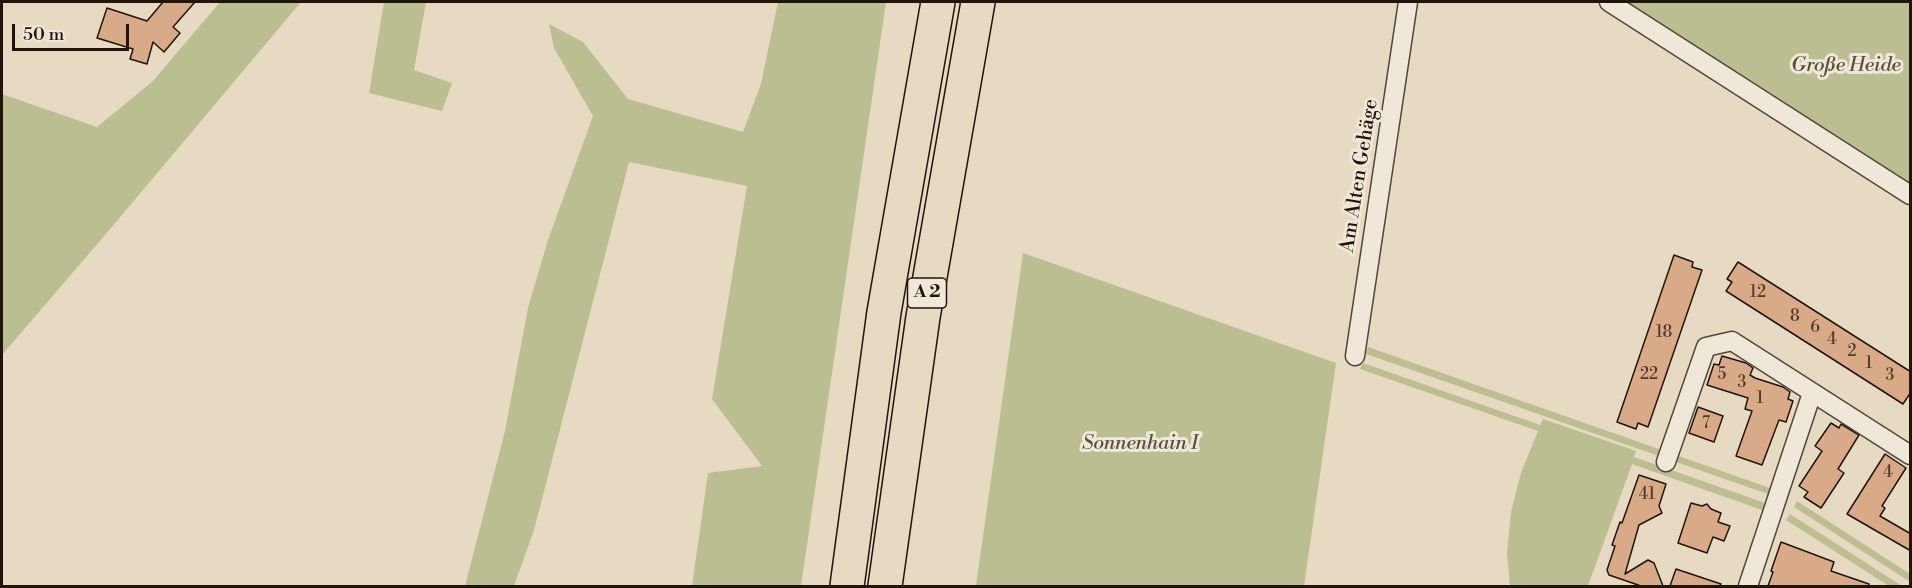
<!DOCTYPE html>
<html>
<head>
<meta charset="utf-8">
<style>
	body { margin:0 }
	#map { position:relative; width:1912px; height:588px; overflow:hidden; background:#e7dac2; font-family:"Libre Bodoni",serif }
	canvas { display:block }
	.frame { position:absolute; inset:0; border:3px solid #21140b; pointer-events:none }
	.scale { position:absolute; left:12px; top:24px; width:117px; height:27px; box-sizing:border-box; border:3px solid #21140b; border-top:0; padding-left:8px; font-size:18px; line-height:21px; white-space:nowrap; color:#21140b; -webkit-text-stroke:4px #efe7d7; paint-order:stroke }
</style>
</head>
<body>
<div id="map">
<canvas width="1912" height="588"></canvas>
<div class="frame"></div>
<div class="scale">50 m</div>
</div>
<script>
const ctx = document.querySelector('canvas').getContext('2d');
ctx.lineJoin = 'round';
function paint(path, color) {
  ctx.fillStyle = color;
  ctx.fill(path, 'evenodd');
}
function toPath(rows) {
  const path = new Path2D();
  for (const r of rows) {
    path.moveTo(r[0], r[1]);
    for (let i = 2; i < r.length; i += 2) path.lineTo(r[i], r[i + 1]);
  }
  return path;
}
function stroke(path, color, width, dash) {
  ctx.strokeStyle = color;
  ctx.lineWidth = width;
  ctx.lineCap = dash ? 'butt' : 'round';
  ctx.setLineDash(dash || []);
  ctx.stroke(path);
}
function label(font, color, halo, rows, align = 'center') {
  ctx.font = font + ' "Libre Bodoni",serif';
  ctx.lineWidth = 6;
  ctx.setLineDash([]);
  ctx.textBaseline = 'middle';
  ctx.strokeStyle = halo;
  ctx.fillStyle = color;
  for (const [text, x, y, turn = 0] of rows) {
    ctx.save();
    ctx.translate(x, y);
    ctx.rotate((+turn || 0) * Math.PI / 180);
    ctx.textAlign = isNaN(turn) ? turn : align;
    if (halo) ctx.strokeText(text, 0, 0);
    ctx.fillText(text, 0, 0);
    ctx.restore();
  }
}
paint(toPath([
	[220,2,301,2,111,228,2,355,2,94,97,127,153,81],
	[384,2,426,2,414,70,452,83,442,111,369,93],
	[778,2,886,2,801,586,692,586,708,473,762,466,712,399,747,186,629,162,534,530,514,586,465,586,505,431,528,308,548,240,593,116,554,48,549,24,583,42,628,99,743,132,761,84],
	[1623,2,1910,2,1910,186,1764,89],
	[1023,253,1336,363,1304,586,976,586],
	[1368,347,1770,488,1768,494,1366,354],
	[1363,363,1540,425,1543,419,1636,451,1634,457,1765,503,1762,510,1632,464,1588,586,1510,586,1507,553,1511,512,1521,473,1538,431,1360,369],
	[1797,501,1910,574,1910,582,1794,507],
	[1790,514,1902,586,1889,586,1786,520]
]), '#babe90');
const building = toPath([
	[163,2,195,2,173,27,180,33,164,52,153,42,147,64,130,59,133,49,97,38,107,8,147,21,163,2],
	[1674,255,1693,262,1692,267,1702,270,1648,427,1638,423,1636,429,1617,422,1674,255],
	[1738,262,1911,372,1911,392,1903,404,1726,291,1732,282,1727,279,1738,262],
	[1722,356,1746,363,1753,368,1750,375,1755,378,1783,387,1790,392,1788,399,1793,401,1786,422,1779,420,1762,465,1736,456,1752,411,1745,409,1748,398,1707,385,1714,364,1719,365,1722,356],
	[1698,407,1723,416,1714,442,1689,433,1698,407],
	[1831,423,1839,428,1841,424,1859,435,1838,469,1844,473,1821,508,1804,497,1808,492,1799,486,1822,451,1815,446,1831,423],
	[1885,454,1906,468,1882,506,1885,508,1880,516,1911,534,1911,551,1847,514,1885,454],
	[1639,475,1666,484,1659,506,1662,513,1639,525,1625,574,1648,560,1654,563,1663,586,1641,586,1609,575,1607,570,1615,546,1612,545,1620,522,1622,523,1639,475],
	[1691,503,1702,506,1707,504,1711,509,1721,513,1718,522,1730,526,1724,541,1713,537,1707,553,1678,543,1691,503],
	[1781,542,1834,562,1831,571,1869,584,1869,586,1768,586,1773,572,1771,571,1781,542],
	[1676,569,1721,584,1720,586,1670,586,1676,569]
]);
paint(building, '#d8aa88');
stroke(building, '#21140b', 1.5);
const minor = toPath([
	[1609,2,1910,195],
	[1355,356,1408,2],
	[1666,462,1706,347,1732,341,1910,455],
	[1748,586,1812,393]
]);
const motorway = toPath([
	[847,586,884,312,938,2],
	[885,586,923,317,978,2]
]);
stroke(minor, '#524639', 21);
stroke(motorway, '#21140b', 36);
stroke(minor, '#efe7d7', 18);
stroke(motorway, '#e7dac2', 33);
label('16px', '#4f3a2a', null, [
	["12",1758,293],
	["8",1795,317],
	["6",1815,328],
	["18",1664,333],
	["4",1832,340],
	["2",1852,352],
	["1",1869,364],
	["22",1649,375],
	["5",1722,375],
	["3",1890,376],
	["3",1742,383],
	["1",1760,399],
	["7",1706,424],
	["4",1888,473],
	["41",1647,495]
]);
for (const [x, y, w] of [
	[927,293,39]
]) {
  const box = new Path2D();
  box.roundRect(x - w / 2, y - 15, w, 30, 4.5);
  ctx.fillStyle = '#efe7d7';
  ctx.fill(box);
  stroke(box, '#21140b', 1.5);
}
label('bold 18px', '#21140b', null, [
	["A 2",927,293]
]);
label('italic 20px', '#57503a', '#efe7d7', [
	["Große Heide",1846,66],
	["Sonnenhain I",1140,444]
]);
label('20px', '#21140b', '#efe7d7', [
	["Am Alten Gehäge",1360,176,-81]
]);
</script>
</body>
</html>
